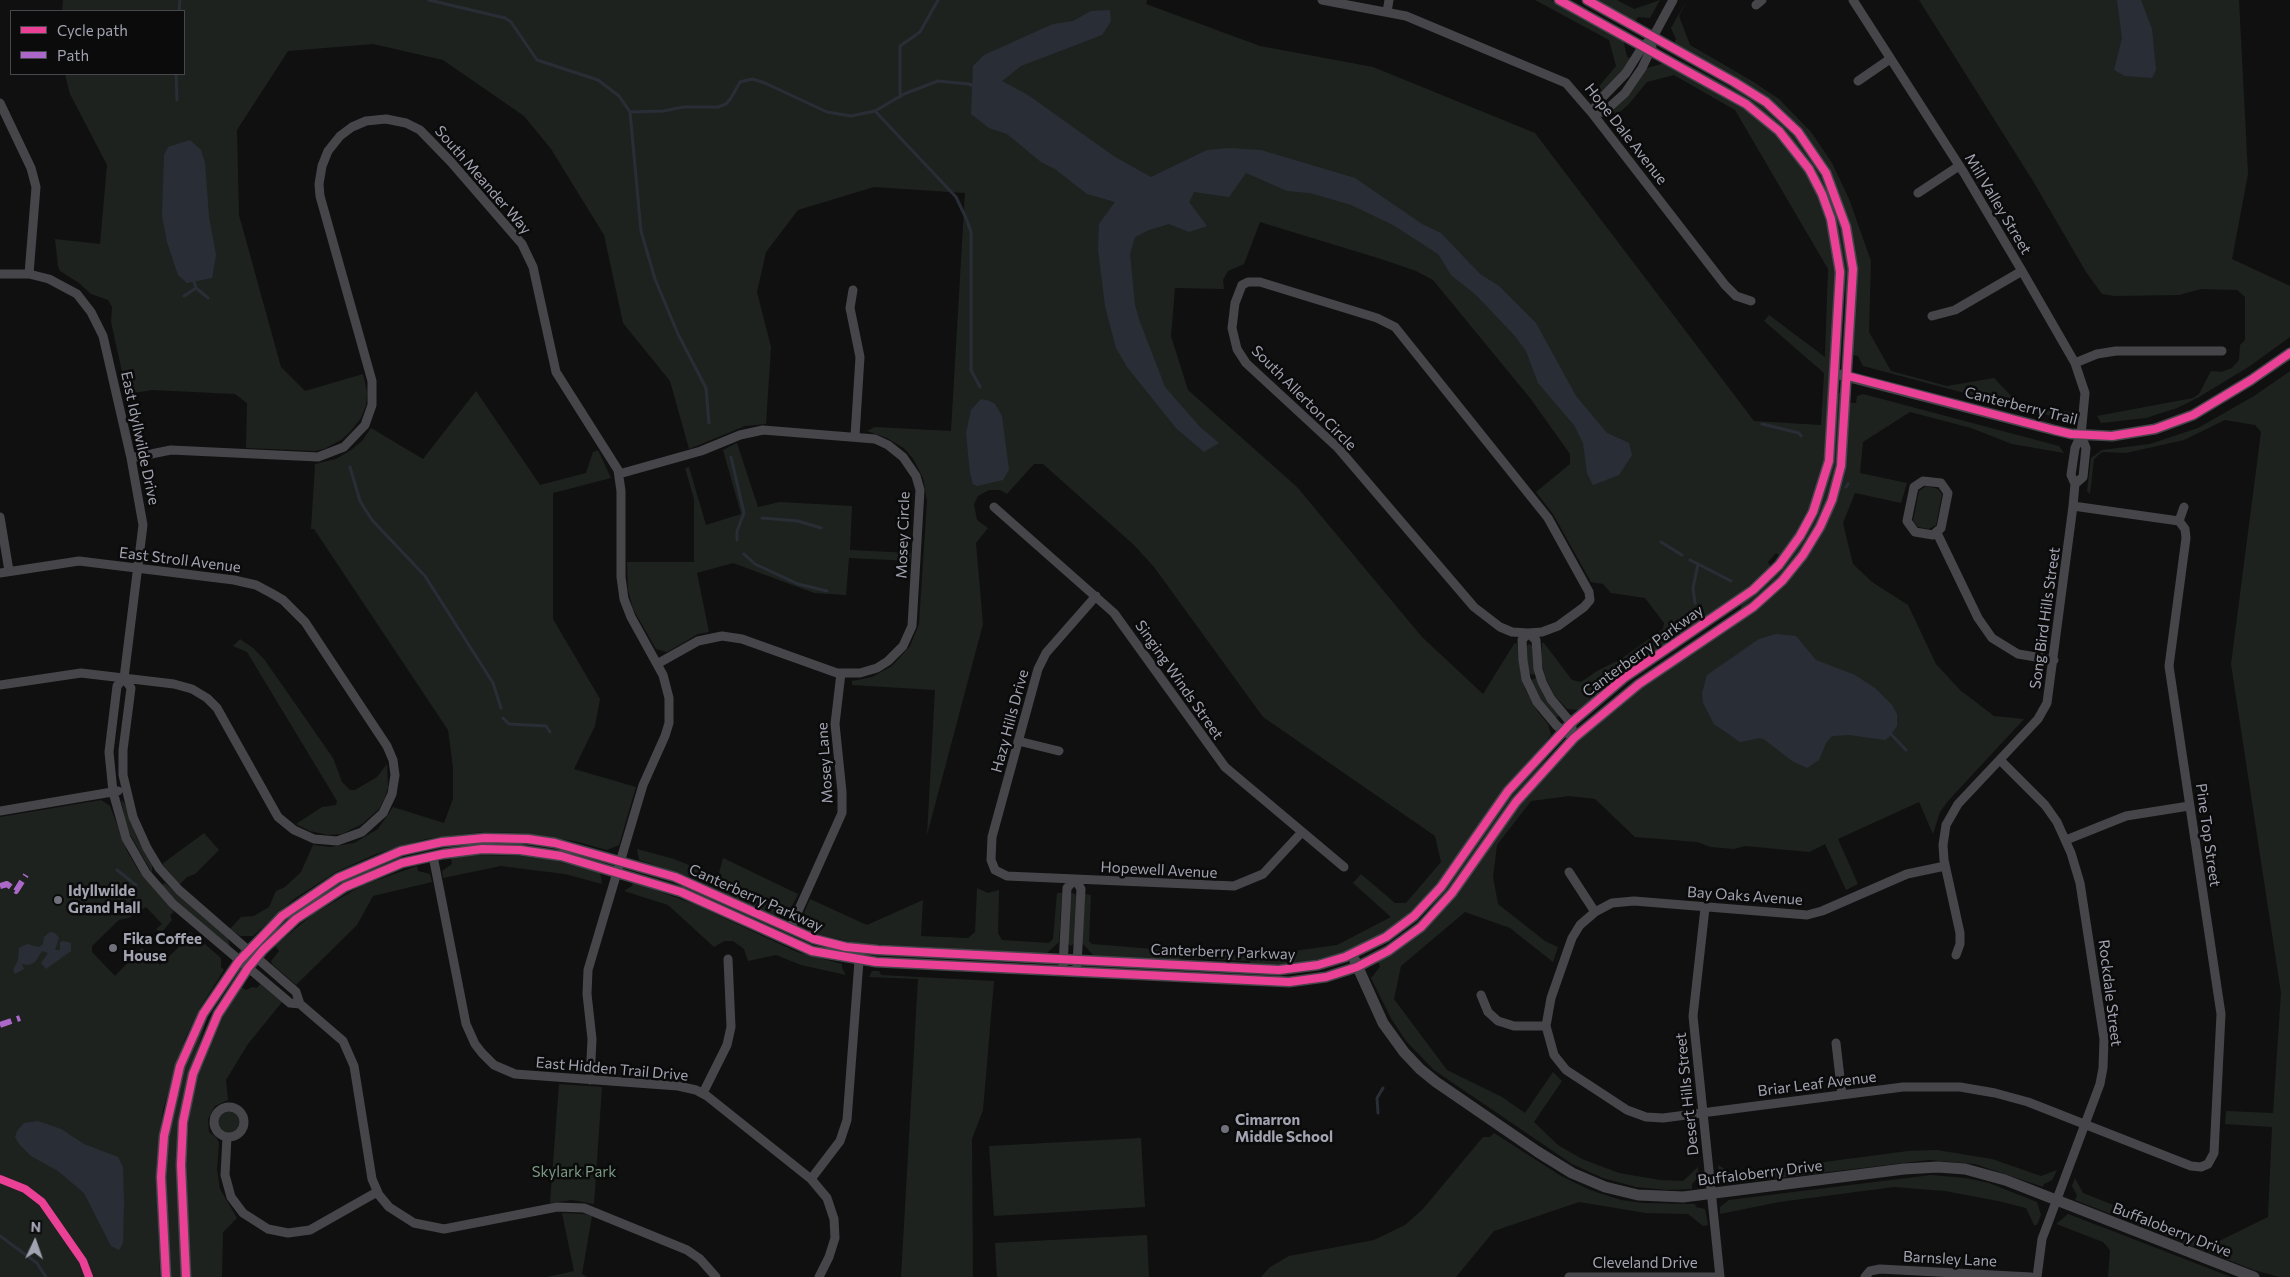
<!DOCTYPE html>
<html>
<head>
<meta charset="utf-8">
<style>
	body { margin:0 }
	#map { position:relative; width:2290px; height:1277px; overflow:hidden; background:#101011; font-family:Commissioner,sans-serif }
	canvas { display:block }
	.legend { position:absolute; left:10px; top:10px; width:175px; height:65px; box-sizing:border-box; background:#0b0b0c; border:1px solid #47484e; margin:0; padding:6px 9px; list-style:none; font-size:15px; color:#a2a3b1 }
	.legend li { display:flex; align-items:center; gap:10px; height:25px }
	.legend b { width:25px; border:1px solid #47484e }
	.north { position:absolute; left:10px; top:1217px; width:50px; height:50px; -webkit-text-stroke:4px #0b0b0c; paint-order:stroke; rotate:3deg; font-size:14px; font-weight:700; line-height:20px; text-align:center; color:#a2a3b1 }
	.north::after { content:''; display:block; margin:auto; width:18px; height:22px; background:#a2a3b1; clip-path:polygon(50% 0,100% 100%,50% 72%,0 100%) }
</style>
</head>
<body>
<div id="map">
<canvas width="2290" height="1277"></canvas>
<ul class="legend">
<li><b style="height:6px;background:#ea4096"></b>Cycle path</li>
<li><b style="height:6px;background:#ac68c9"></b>Path</li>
</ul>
<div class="north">N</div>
</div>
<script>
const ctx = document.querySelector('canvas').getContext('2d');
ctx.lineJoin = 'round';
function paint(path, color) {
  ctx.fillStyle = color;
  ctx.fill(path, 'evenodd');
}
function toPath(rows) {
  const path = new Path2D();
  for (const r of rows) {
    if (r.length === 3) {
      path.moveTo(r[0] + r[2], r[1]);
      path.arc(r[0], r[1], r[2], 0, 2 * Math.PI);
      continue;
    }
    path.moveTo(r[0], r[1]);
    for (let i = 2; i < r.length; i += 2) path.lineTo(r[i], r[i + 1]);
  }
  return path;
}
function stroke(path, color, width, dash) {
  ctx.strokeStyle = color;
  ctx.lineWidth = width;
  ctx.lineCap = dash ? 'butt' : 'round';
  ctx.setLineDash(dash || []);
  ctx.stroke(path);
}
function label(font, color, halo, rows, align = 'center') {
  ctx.font = font + ' Commissioner,sans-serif';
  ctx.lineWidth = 5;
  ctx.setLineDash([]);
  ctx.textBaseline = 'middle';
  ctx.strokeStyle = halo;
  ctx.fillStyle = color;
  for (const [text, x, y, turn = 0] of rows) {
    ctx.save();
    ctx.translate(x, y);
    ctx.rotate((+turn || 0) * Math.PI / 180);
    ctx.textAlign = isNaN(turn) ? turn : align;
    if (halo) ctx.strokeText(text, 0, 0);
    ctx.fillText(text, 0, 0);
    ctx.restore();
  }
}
paint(toPath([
	[63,0,1147,0,1146,4,1260,46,1373,67,1535,133,1754,421,1821,425,1824,373,1764,321,1769,315,1825,357,1828,269,1735,110,1674,75,1647,82,1628,105,1616,115,1612,110,1647,68,1665,63,1725,96,1768,126,1809,177,1827,217,1836,269,1824,465,1807,517,1781,557,1776,553,1768,562,1771,568,1760,579,1579,710,1567,709,1555,696,1545,677,1541,657,1542,643,1544,643,1572,680,1581,682,1597,671,1621,659,1663,629,1664,623,1645,598,1611,593,1603,584,1591,582,1553,514,1536,492,1570,464,1570,454,1530,398,1433,280,1416,271,1384,260,1260,222,1244,264,1228,271,1223,280,1224,289,1175,288,1171,336,1188,390,1297,487,1422,637,1483,694,1514,644,1517,643,1521,675,1525,689,1538,712,1548,724,1551,735,1437,886,1399,923,1356,949,1299,964,1252,965,1249,961,1182,958,1175,961,1095,957,1082,943,1085,894,1091,895,1089,941,1092,944,1250,957,1337,945,1391,917,1353,883,1361,874,1395,903,1406,903,1441,862,1435,836,1263,717,1154,567,1134,545,1043,464,1034,464,1007,494,1000,490,989,490,978,496,974,504,977,520,988,528,976,543,983,624,927,835,935,690,852,685,852,681,872,677,892,666,910,646,919,624,927,501,923,478,914,460,905,449,887,438,867,431,875,427,951,431,965,193,874,187,798,210,766,252,757,292,771,347,766,424,745,426,689,449,670,381,623,323,604,235,551,149,524,116,443,60,373,44,288,51,237,130,239,215,281,367,305,391,363,374,367,392,366,405,361,418,350,432,341,440,324,449,315,451,246,448,247,403,235,394,152,390,127,394,111,322,112,307,108,300,91,294,79,283,60,271,58,266,55,239,100,244,107,165,70,94,65,74,184,74,184,11,62,11],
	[1535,0,1551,0,1625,40,1624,43,1627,57,1630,58,1623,71,1601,94,1596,90,1616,66,1609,40],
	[1594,0,1617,0,1634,9,1660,0,1650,18,1638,17,1635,22],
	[1687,0,1679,16,1690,45,1752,81,1779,99,1811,132,1832,163,1849,199,1871,261,1869,332,1891,371,1947,386,1994,378,2022,407,2073,412,2066,420,1863,366,1858,356,1853,355,1853,241,1799,128,1674,44,1676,39,1671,28],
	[1919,0,2239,0,2248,174,2232,259,2290,286,2290,337,2250,366,2199,397,2177,408,2146,418,2101,423,2097,416,2193,398,2199,394,2211,371,2221,372,2232,368,2239,360,2240,345,2245,340,2245,297,2237,290,2201,289,2179,295,2114,296,2102,294,2086,272,2033,181],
	[1679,60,1757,101,1793,133,1816,164,1840,218,1849,267,1846,312,1842,254,1795,143],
	[2290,371,2290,1277,2279,1277,2254,1270,2075,1200,2077,1195,2072,1186,2075,1178,2083,1193,2213,1244,2268,1217,2272,1127,2225,1124,2226,1111,2273,1113,2281,993,2231,664,2261,432,2255,425,2225,420,2184,440,2126,453,2102,452,2094,459,2090,494,2087,491,2091,458,2102,450,2150,444,2198,428,2254,396],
	[476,391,540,485,586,473,593,452,598,450,611,478,553,493,553,619,600,699,595,726,574,769,636,787,619,845,607,850,574,841,520,833,482,832,426,839,376,854,336,872,294,899,253,936,240,936,230,929,241,917,254,916,269,907,276,891,285,887,301,872,313,845,330,847,354,843,378,829,393,807,444,823,453,799,453,767,448,730,314,529,311,529,315,464,336,459,351,450,362,441,371,428,423,459],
	[1841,392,1839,449,1830,493,1817,525,1783,575,1743,608,1741,608,1741,605,1818,511,1829,476,1838,393],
	[1863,394,2059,446,2064,453,2012,444,1971,428,1910,412,1863,442,1860,473,1907,483,1901,503,1855,493,1843,523,1853,564,1872,582,1908,605,1936,664,1960,690,1994,716,2024,719,1948,801,1940,812,1933,834,1919,802,1838,839,1858,884,1846,890,1825,844,1809,852,1745,846,1734,849,1711,847,1697,842,1635,837,1595,799,1569,796,1531,801,1497,845,1493,877,1498,904,1545,941,1558,947,1553,962,1510,928,1465,912,1401,966,1394,999,1447,1070,1502,1097,1525,1113,1553,1072,1562,1081,1534,1122,1558,1145,1582,1159,1619,1173,1660,1180,1683,1181,1698,1167,1699,1176,1692,1184,1692,1189,1667,1190,1636,1187,1603,1178,1572,1164,1434,1070,1406,1041,1392,1020,1371,978,1380,967,1378,961,1397,951,1515,809,1571,746,1622,701,1739,621,1819,537,1850,403,1856,403,1857,396],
	[737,443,758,507,780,502,852,506,850,550,911,553,910,561,849,558,846,595,814,593,733,563,697,573,709,632,698,634,667,652,656,649,633,609,628,590,627,562,694,562,694,499,685,468,689,467,706,525,741,514,723,450],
	[1926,486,1938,489,1942,494,1936,525,1929,529,1918,527,1913,521,1919,491],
	[240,639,253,648,264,659,333,758,342,782,350,790,355,790,377,777,387,764,388,787,385,797,379,809,362,824,342,834,328,835,310,831,296,824,322,807,336,805,337,801,247,652,233,646],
	[1529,644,1532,646,1535,673,1533,675,1529,673,1527,661,1527,646],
	[1536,678,1546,698,1559,715,1558,717,1555,718,1538,697,1532,680],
	[1550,754,1452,887,1420,924,1389,945,1425,916,1502,805],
	[101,800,110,806,127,851,139,871,174,912,170,915,172,920,161,933,156,929,162,924,146,907,129,918,119,920,92,946,92,952,115,976,142,948,160,965,182,944,178,937,184,931,192,933,221,958,221,967,224,970,200,1008,185,1039,163,1110,156,1168,160,1277,0,1277,0,817],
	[121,800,124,802,137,838,152,865,152,873,127,829],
	[204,833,219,850,195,874,187,877,179,885,162,864],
	[637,849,674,859,718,877,723,858,798,894,789,912,785,910,776,917,690,877,639,860],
	[474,855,521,856,553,860,600,872,602,884,565,874,501,866,443,878,442,871,452,864,451,858],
	[417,866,418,871,430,874,432,882,373,896,357,925,296,985,273,965,271,961,279,951,275,946,313,914,363,885],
	[633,882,694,904,797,952,842,964,842,968,846,975,801,965,776,955,748,961,744,949,733,941,724,941,714,947,668,905,624,891,632,886],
	[165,883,228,938,230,947,174,899,162,885],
	[977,888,988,893,999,890,998,933,1002,940,1049,943,1053,939,1057,893,1062,893,1059,942,1046,954,856,943,808,932,810,925,802,917,810,899,867,925,923,900,921,936,968,938,975,932],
	[1073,893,1076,895,1074,943,1071,946,1067,943,1070,895],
	[872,971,879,971,881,975,994,981,983,1110,972,1139,973,1277,901,1277,918,979,869,977],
	[260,984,282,1002,248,1044,226,1080,228,1100,215,1106,208,1119,209,1132,216,1137,219,1143,217,1170,220,1189,237,1218,223,1232,222,1277,191,1277,186,1161,190,1109,198,1075,225,1012,241,987,246,990,252,987,257,988],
	[208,1015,187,1083,182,1277,171,1277,165,1156,178,1084],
	[559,1084,602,1087,594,1204,572,1200,550,1203],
	[229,1122,11],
	[1494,1133,1561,1176,1590,1190,1621,1200,1643,1203,1695,1204,1696,1207,1705,1209,1708,1225,1703,1226,1688,1214,1646,1213,1579,1202,1494,1231,1456,1277,1261,1277,1270,1267,1289,1256,1374,1240,1405,1225,1423,1209,1483,1137,1490,1137],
	[1141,1138,1145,1207,994,1216,989,1146],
	[1937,1150,1992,1159,2041,1176,2057,1170,2052,1180,2044,1184,2043,1187,1975,1164,1929,1160,1729,1184,1719,1174,1718,1165,1733,1174,1908,1151],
	[1931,1175,1966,1178,1989,1183,2037,1202,2041,1215,2037,1225,2034,1225,2026,1208,1998,1201,1945,1191,1894,1187,1779,1202,1720,1214,1720,1207,1729,1200],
	[562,1213,584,1214,592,1216,582,1274,587,1277,547,1277,574,1271],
	[2068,1214,2115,1232,2231,1277,2108,1277,2110,1250,2103,1242,2056,1224],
	[1147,1235,1149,1277,997,1277,995,1243]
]), '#1d221f');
paint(toPath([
	[2117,0,2141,0,2152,29,2156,70,2152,78,2125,76,2114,70,2122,38],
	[1110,10,1111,21,1102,35,1021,66,1002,81,1028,95,1115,157,1151,177,1207,150,1229,148,1261,150,1355,178,1422,224,1441,233,1480,274,1499,286,1536,323,1576,396,1607,433,1629,443,1632,455,1619,475,1593,485,1587,473,1583,443,1574,425,1538,383,1526,351,1515,336,1476,295,1451,275,1438,254,1393,225,1351,205,1310,193,1287,191,1246,173,1229,197,1194,192,1189,202,1207,226,1189,232,1169,224,1149,230,1135,237,1130,254,1135,305,1140,322,1165,387,1200,427,1219,443,1204,452,1176,428,1127,367,1116,348,1105,306,1098,249,1099,224,1115,202,1087,194,1055,169,1041,162,1007,134,989,128,971,114,973,66,984,55,1053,24,1073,21,1091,11],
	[190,140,201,150,205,163,209,217,216,255,212,278,187,283,178,275,167,242,162,216,164,155,168,147],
	[981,399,990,401,995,404,1002,416,1009,470,1003,480,977,486,973,484,970,473,966,433,971,410],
	[1776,634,1796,636,1816,660,1855,675,1875,688,1892,705,1897,714,1897,726,1889,737,1885,740,1849,735,1832,736,1826,743,1819,760,1807,768,1792,761,1765,740,1760,738,1740,742,1714,724,1703,703,1702,693,1707,675,1759,639],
	[50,932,55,933,59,938,55,950,60,950,60,942,63,941,71,943,71,951,46,969,41,963,48,953,42,951,35,962,29,965,22,964,24,969,15,974,13,970,18,960,19,948,27,944,39,947,43,944,44,937],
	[38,1121,61,1129,84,1144,118,1157,123,1167,124,1203,123,1243,119,1250,111,1246,84,1193,58,1171,31,1156,19,1144,15,1137,17,1131,24,1123]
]), '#292e36');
stroke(toPath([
	[429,0,505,18,511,22,537,60,598,80,619,96,630,112,664,111,683,107,718,107,726,104,731,98,740,82,752,79,765,83,827,112,851,116,875,111,904,94,938,81,969,84,976,87],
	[179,11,180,0],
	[176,74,177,100],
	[900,97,900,46,920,32,938,0],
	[875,111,956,197,966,218,971,232,971,370,980,387],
	[630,112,641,231,655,279,678,334,706,388,709,423],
	[196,288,208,298],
	[184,296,196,288,193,279],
	[1762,424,1799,433,1801,436],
	[731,457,744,513,737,531,737,540],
	[350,467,360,501,372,520,425,576,493,683,501,708],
	[1846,487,1848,484],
	[762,518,798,521,821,528],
	[1661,542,1682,555],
	[744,554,755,564,798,584,827,591],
	[1690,560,1731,581],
	[1695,603,1693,588,1698,564],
	[503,718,509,724,546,726,550,732],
	[1889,732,1906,750],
	[117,870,131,881],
	[133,883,136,885],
	[1378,1113,1377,1098,1383,1088],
	[0,1236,37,1263,46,1277]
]), '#292e36', 3);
stroke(toPath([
	[1322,0,1406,16,1566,83,1592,113,1725,285,1736,296,1751,301],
	[1853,0,1964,173,2022,271,2075,363,2085,393,2081,435,2075,448,2071,475,2075,484,2073,506,2047,703,2038,719,1958,804,1946,825,1943,845,1944,860,1960,933,1960,944,1956,955],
	[1756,5,1762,0],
	[1387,12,1389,0],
	[1858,81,1890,59],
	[0,103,31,168,36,187,29,274],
	[1592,113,1597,103,1626,73,1643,46,1653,37,1673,0],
	[1592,113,1604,112,1625,93,1642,68,1652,47],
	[1918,193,1959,166],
	[0,274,29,274,49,279,77,294,91,312,103,336,131,458,143,525,124,678,117,686,109,752,113,792,126,838,146,873,173,904,290,1003,300,1004],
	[853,290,850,308,860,357,855,436],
	[1932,316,1955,310,2022,271],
	[2075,363,2097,354,2116,351,2222,351],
	[131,458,171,450,318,457,344,447,365,425,372,405,372,381,320,196,319,184,322,166,328,151,340,136,352,127,366,121,386,119,406,123,420,130,451,162,522,244,533,267,556,372,618,470,621,491,621,577,624,599,631,617,663,675,669,698,669,723,665,736,643,785,588,970,587,994,592,1039,590,1080],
	[619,474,701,451,740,435,763,430,875,439,888,445,903,457,916,476,920,490,912,626,903,646,888,661,877,668,860,673,837,673,742,639,722,636,698,641,657,664],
	[1923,481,1941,483,1948,493,1941,528,1933,535,1915,532,1907,521,1914,487,1923,481],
	[2075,484,2083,477,2086,448,2081,435],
	[2073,506,2179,521],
	[994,507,1114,613,1225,767,1344,867],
	[0,517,9,571],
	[1937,533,1978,618,1992,638,2018,654,2054,660],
	[0,573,79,561,234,580,256,585,271,593,283,600,305,622,387,746,393,760,395,775,392,794,383,813,362,832,337,841,314,839,294,830,278,817,217,708,207,698,192,689,174,684,81,673,0,685],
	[1096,596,1046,653,1038,669,992,837,991,860,995,870,1007,876,1234,886,1263,874,1302,832],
	[124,678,131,688,123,750,123,775,133,817,147,848,159,868,179,890,296,992,300,1004,343,1041,354,1066,372,1179,379,1195,389,1207,414,1223,444,1229,557,1207,584,1208,687,1250,700,1259,716,1277],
	[1574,738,1571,723,1551,699,1542,682,1538,669,1536,640,1528,633,1512,632,1500,627,1474,607,1338,448,1246,363,1237,349,1232,328,1235,303,1242,285,1248,282,1260,282,1377,318,1395,327,1548,518,1589,592,1590,600,1584,607,1558,626,1542,632,1528,633,1522,640,1523,660,1526,679,1537,702,1557,726,1574,738],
	[1018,741,1059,751],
	[2000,760,2045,805,2057,822,2071,853,2080,883,2104,1039,2103,1068,2100,1084,2042,1239,2037,1277],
	[0,811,118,791],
	[2066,840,2126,816,2189,806],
	[433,856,466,1024,475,1044,482,1053,494,1065,515,1074,678,1086,696,1090,707,1096,811,1179,827,1198,834,1219,835,1238,829,1257,819,1277],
	[1705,908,1693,1016,1720,1277],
	[1595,912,1612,903,1634,901,1807,915,1822,911,1907,874,1945,866],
	[790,929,842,813,842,792,835,724,841,673],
	[1063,966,1067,888,1075,879,1081,889,1077,965],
	[1481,995,1488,1012,1498,1021,1514,1026,1546,1026,1554,1055,1566,1070,1627,1110,1646,1117,1663,1118,1903,1087,1960,1087,1995,1093,2028,1102,2191,1166,2201,1167,2208,1164,2214,1153,2221,1014,2169,666,2186,538,2185,529,2179,521,2184,507],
	[1546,1026,1551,998,1572,938,1580,925,1595,912,1569,872],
	[1836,1043,1842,1095],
	[703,1093,727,1045,731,1027,728,959],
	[229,1122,15],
	[227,1137,225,1175,231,1197,243,1213,268,1229,288,1233,310,1230,377,1192],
	[811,1179,840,1141,847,1120,859,961],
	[1569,1277,1720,1277],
	[1865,1277,1870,1271,1880,1269,2031,1277]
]), '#46464a', 9);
stroke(toPath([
	[1842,375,2054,430,2071,434,2112,436,2155,429,2193,415,2251,380,2290,353],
	[1355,961,1383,1023,1404,1052,1420,1069,1436,1082,1538,1152,1572,1173,1605,1187,1638,1195,1683,1197,1904,1169,1938,1167,1965,1169,2005,1180,2254,1277],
	[166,1277,161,1177,164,1136,180,1066,203,1014,239,961,282,916,338,878,401,851,442,842,485,838,528,839,555,843,675,877,814,939,846,947,878,950,1279,970,1318,965,1345,957,1386,937,1414,916,1441,887,1508,791,1571,723,1624,678,1753,590,1779,565,1800,536,1813,512,1829,461,1840,272,1831,219,1822,194,1809,169,1779,131,1746,104,1559,0],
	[186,1277,181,1165,183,1122,193,1074,218,1014,248,968,263,950,296,919,345,887,402,863,443,854,482,849,520,850,561,856,681,892,812,951,876,962,1289,982,1326,977,1357,967,1388,951,1421,927,1452,893,1516,802,1574,738,1639,684,1753,607,1782,581,1803,555,1820,527,1832,500,1841,466,1853,269,1846,227,1826,173,1798,132,1766,102,1734,82,1587,0]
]), '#46464a', 11);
stroke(toPath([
	[0,886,7,884,16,891,26,875],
	[0,1025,20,1018]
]), '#ac68c9', 6, [12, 6]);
stroke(toPath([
	[1848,376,2054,430,2071,434,2112,436,2155,429,2193,415,2251,380,2290,353],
	[0,1179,25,1189,42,1202,83,1261,89,1277],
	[166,1277,161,1177,164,1136,180,1066,203,1014,239,961,282,916,338,878,401,851,442,842,485,838,528,839,555,843,675,877,814,939,846,947,878,950,1279,970,1318,965,1345,957,1386,937,1414,916,1441,887,1508,791,1571,723,1624,678,1753,590,1779,565,1800,536,1813,512,1829,461,1840,272,1831,219,1822,194,1809,169,1779,131,1746,104,1559,0],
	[186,1277,181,1165,183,1122,193,1074,218,1014,248,968,263,950,296,919,345,887,402,863,443,854,482,849,520,850,561,856,681,892,812,951,876,962,1289,982,1326,977,1357,967,1388,951,1421,927,1452,893,1516,802,1574,738,1639,684,1753,607,1782,581,1803,555,1820,527,1832,500,1841,466,1853,269,1846,227,1826,173,1798,132,1766,102,1734,82,1587,0]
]), '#ea4096', 8);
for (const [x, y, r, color] of [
	[58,900,5,"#6f7079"],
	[113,948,5,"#6f7079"],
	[1225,1129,5,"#6f7079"]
]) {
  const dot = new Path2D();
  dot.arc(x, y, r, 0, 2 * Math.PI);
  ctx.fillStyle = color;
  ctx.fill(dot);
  stroke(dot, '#0b0b0c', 2);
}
label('15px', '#a2a3b1', '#0b0b0c', [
	["Hope Dale Avenue",1626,134,52],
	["South Meander Way",483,180,49],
	["Mill Valley Street",1998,204,59],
	["South Allerton Circle",1304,398,45],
	["Canterberry Trail",2021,406,14],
	["East Idyllwilde Drive",140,438,78],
	["Mosey Circle",903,535,-88],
	["East Stroll Avenue",180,560,7],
	["Song Bird Hills Street",2045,618,-82],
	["Canterberry Parkway",1643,651,-36],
	["Singing Winds Street",1179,680,55],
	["Hazy Hills Drive",1010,721,-75],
	["Mosey Lane",825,763,-94],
	["Pine Top Street",2208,835,82],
	["Hopewell Avenue",1159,870,3],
	["Bay Oaks Avenue",1745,896,4],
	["Canterberry Parkway",756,898,24],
	["Canterberry Parkway",1223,952,2],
	["Rockdale Street",2110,993,83],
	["East Hidden Trail Drive",612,1069,5],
	["Briar Leaf Avenue",1817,1084,-7],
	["Desert Hills Street",1687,1094,-96],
	["Buffaloberry Drive",1760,1173,-7],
	["Buffaloberry Drive",2172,1230,21],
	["Barnsley Lane",1950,1259,3],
	["Cleveland Drive",1645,1263]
]);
label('bold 15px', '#a2a3b1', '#0b0b0c', [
	["Idyllwilde",68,891],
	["Grand Hall",68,908],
	["Fika Coffee",123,939],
	["House",123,956],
	["Cimarron",1235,1120],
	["Middle School",1235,1137]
], 'left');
label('15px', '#7a9a84', '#0b0b0c', [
	["Skylark Park",574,1172]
]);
</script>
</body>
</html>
